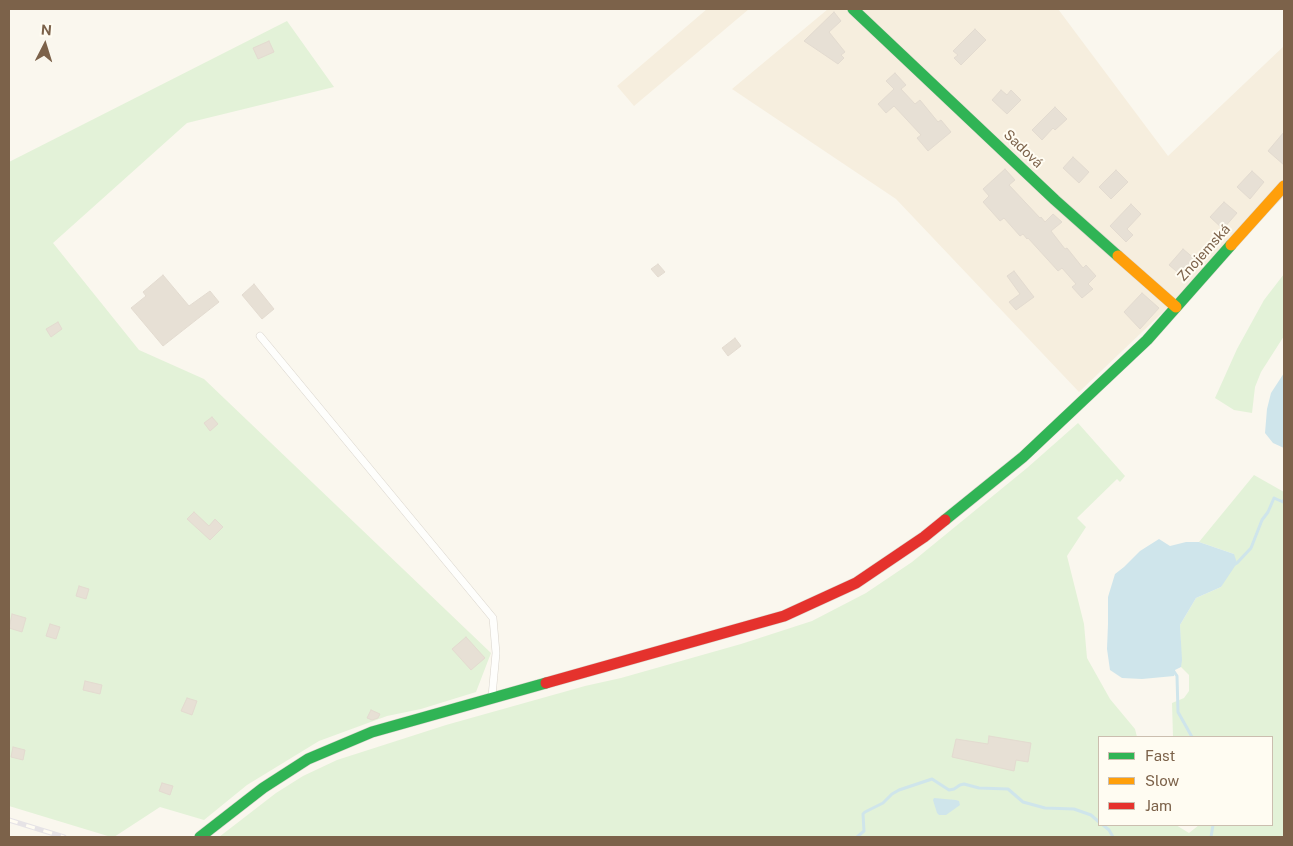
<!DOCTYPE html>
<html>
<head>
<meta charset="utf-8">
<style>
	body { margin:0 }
	#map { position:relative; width:1293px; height:846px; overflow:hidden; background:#faf7ee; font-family:"Public Sans",sans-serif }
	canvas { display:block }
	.frame { position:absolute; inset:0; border:10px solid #7c624a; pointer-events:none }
	.legend { position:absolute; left:1098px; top:736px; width:175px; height:90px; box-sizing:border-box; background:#fffcf2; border:1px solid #cbbeaf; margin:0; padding:6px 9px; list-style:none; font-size:15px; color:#7c624a }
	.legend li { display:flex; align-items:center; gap:10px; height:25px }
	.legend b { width:25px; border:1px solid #cbbeaf }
	.north { position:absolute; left:20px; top:20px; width:50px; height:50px; -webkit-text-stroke:4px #fffcf2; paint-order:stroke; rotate:5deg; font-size:14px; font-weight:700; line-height:20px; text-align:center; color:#7c624a }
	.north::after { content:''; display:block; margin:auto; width:18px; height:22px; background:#7c624a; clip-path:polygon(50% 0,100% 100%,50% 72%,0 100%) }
</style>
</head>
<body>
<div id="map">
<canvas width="1293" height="846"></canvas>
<div class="frame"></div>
<ul class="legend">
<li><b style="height:6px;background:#30b455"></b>Fast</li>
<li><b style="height:6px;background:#ff9f0a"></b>Slow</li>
<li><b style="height:6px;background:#e5322d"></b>Jam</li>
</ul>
<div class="north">N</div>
</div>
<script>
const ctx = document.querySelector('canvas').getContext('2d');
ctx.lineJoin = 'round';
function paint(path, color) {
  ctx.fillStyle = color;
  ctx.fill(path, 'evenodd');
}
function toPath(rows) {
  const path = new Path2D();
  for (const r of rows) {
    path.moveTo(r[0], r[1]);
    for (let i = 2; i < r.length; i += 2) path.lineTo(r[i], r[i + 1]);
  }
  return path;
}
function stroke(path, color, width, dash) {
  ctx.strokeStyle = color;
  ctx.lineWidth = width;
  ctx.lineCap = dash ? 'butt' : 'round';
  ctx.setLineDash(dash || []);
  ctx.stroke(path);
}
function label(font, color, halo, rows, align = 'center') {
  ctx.font = font + ' "Public Sans",sans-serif';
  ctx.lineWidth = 4;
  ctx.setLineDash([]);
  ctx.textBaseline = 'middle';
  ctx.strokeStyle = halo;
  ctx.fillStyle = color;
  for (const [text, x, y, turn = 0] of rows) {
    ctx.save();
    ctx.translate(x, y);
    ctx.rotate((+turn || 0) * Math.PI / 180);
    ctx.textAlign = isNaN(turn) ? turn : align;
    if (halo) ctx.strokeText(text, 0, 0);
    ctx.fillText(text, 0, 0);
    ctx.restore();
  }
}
paint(toPath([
	[707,9,749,9,634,106,617,86],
	[828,9,1058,9,1168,156,1284,46,1284,197,1079,392,896,199,732,89]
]), '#f6eede');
paint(toPath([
	[287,21,334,87,187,123,53,243,139,350,204,379,491,653,476,692,421,709,387,716,319,741,247,785,204,820,160,807,114,837,111,837,9,806,9,162],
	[1284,274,1284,336,1261,372,1255,387,1252,413,1234,410,1215,398,1237,349,1264,300],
	[1078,423,1125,476,1120,482,1117,479,1077,518,1086,527,1067,556,1084,624,1087,658,1110,699,1135,729,1137,737,1099,737,1099,825,1176,825,1189,833,1199,825,1272,825,1272,737,1173,737,1172,703,1184,698,1189,691,1189,675,1181,667,1180,625,1196,598,1221,587,1234,554,1199,542,1254,475,1284,492,1284,837,219,837,276,793,303,776,337,760,446,725,585,686,621,678,741,644,812,621,866,593,912,562,1027,468]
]), '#e3f2d8');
paint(toPath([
	[1284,373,1284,448,1273,443,1265,433,1267,409,1271,393],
	[1159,539,1170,546,1186,542,1199,542,1234,554,1237,563,1221,587,1196,598,1180,625,1182,660,1181,667,1175,670,1174,676,1142,679,1122,678,1110,670,1107,649,1108,624,1108,597,1115,574,1124,567,1140,551],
	[934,798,956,800,959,801,960,805,946,815,939,815,937,813,933,800]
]), '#cfe5eb');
stroke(toPath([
	[1233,565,1237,563,1251,548,1262,520,1268,512,1274,498,1283,502,1284,500],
	[1173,670,1177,676,1178,712,1192,737],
	[1103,825,1109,830,1113,837],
	[857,837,864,831,863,814,865,812,883,803,892,794,899,790,932,779,949,790,954,789,960,785,964,784,979,788,1008,789,1023,802,1045,808,1074,809,1091,815,1099,822],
	[1211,837,1213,825]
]), '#cfe5eb', 3);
const building = toPath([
	[834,12,841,21,829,32,845,52,841,55,844,58,838,64,804,41,834,12],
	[975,29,986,40,961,65,954,58,958,55,953,51,975,29],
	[269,41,274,52,258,59,253,48,269,41],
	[895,73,906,85,901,89,915,104,920,100,938,122,941,120,951,132,928,151,917,138,921,135,894,106,886,113,878,104,894,89,886,81,895,73],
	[1001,90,1007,95,1011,90,1021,100,1007,114,992,100,1001,90],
	[1055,107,1067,119,1055,130,1053,128,1042,140,1032,130,1055,107],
	[1284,132,1284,165,1268,151,1284,132],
	[1073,157,1089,172,1079,183,1063,168,1073,157],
	[1005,169,1015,180,1009,185,1040,218,1041,217,1045,222,1053,214,1062,222,1051,231,1065,249,1067,248,1083,268,1086,265,1096,276,1088,284,1093,289,1082,298,1072,287,1076,284,1062,268,1058,271,1028,238,1027,239,1023,234,1020,236,1004,218,1000,221,983,202,989,196,983,189,1005,169],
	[1116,170,1128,182,1111,199,1099,187,1116,170],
	[1252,171,1264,182,1250,199,1237,187,1252,171],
	[1224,202,1237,213,1223,229,1210,217,1224,202],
	[1131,204,1141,214,1127,229,1133,235,1126,242,1110,226,1131,204],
	[1183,249,1196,260,1182,276,1169,265,1183,249],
	[658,264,665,272,658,277,651,269,658,264],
	[1014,271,1034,297,1016,310,1009,302,1020,294,1007,276,1014,271],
	[163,275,189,306,210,291,219,302,163,346,131,308,146,296,143,292,163,275],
	[254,284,274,309,262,319,242,295,254,284],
	[1142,293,1159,308,1140,329,1124,312,1142,293],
	[58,322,62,329,51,337,46,329,58,322],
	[735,338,741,346,728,356,722,348,735,338],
	[212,417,218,424,210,431,204,423,212,417],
	[194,512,209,526,215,519,223,527,210,540,187,519,194,512],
	[79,586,89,589,86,599,76,596,79,586],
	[12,614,26,618,22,632,9,628,12,614],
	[50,624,60,627,56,639,46,636,50,624],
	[466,637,485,658,471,670,452,649,466,637],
	[85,681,102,685,100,694,83,690,85,681],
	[187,698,197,701,192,715,181,711,187,698],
	[371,710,380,714,378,718,372,720,367,718,371,710],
	[989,736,1031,743,1028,762,1016,760,1014,771,952,757,956,739,988,744,989,736],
	[13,747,25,750,23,760,11,757,13,747],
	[162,783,173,786,170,795,159,791,162,783]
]);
paint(building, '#e7e0d5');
stroke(building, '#e3dbd0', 1);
const lane = toPath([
	[260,336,493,618,496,653,492,696]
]);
const fast = toPath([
	[853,9,1055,200,1118,256],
	[945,520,1023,457,1147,340,1231,245],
	[200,837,263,788,308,759,372,732,546,683]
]);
const slow = toPath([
	[1231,245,1284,186],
	[1118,256,1176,307]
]);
const jam = toPath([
	[546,683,784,616,856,583,924,537,945,520]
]);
stroke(lane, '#d9d4cc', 8);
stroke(fast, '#dad4cc', 12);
stroke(slow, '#dad4cc', 12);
stroke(jam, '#dad4cc', 12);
stroke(lane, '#fefefc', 7);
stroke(fast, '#30b455', 11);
stroke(slow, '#ff9f0a', 11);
stroke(jam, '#e5322d', 11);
const rail = toPath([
	[9,820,64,837]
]);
stroke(rail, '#e6e3e6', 5);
stroke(rail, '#fffcf2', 3, [9]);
label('14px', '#7c624a', '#fffcf2', [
	["Sadová",1023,149,44],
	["Znojemská",1204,253,-48]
]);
</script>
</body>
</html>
